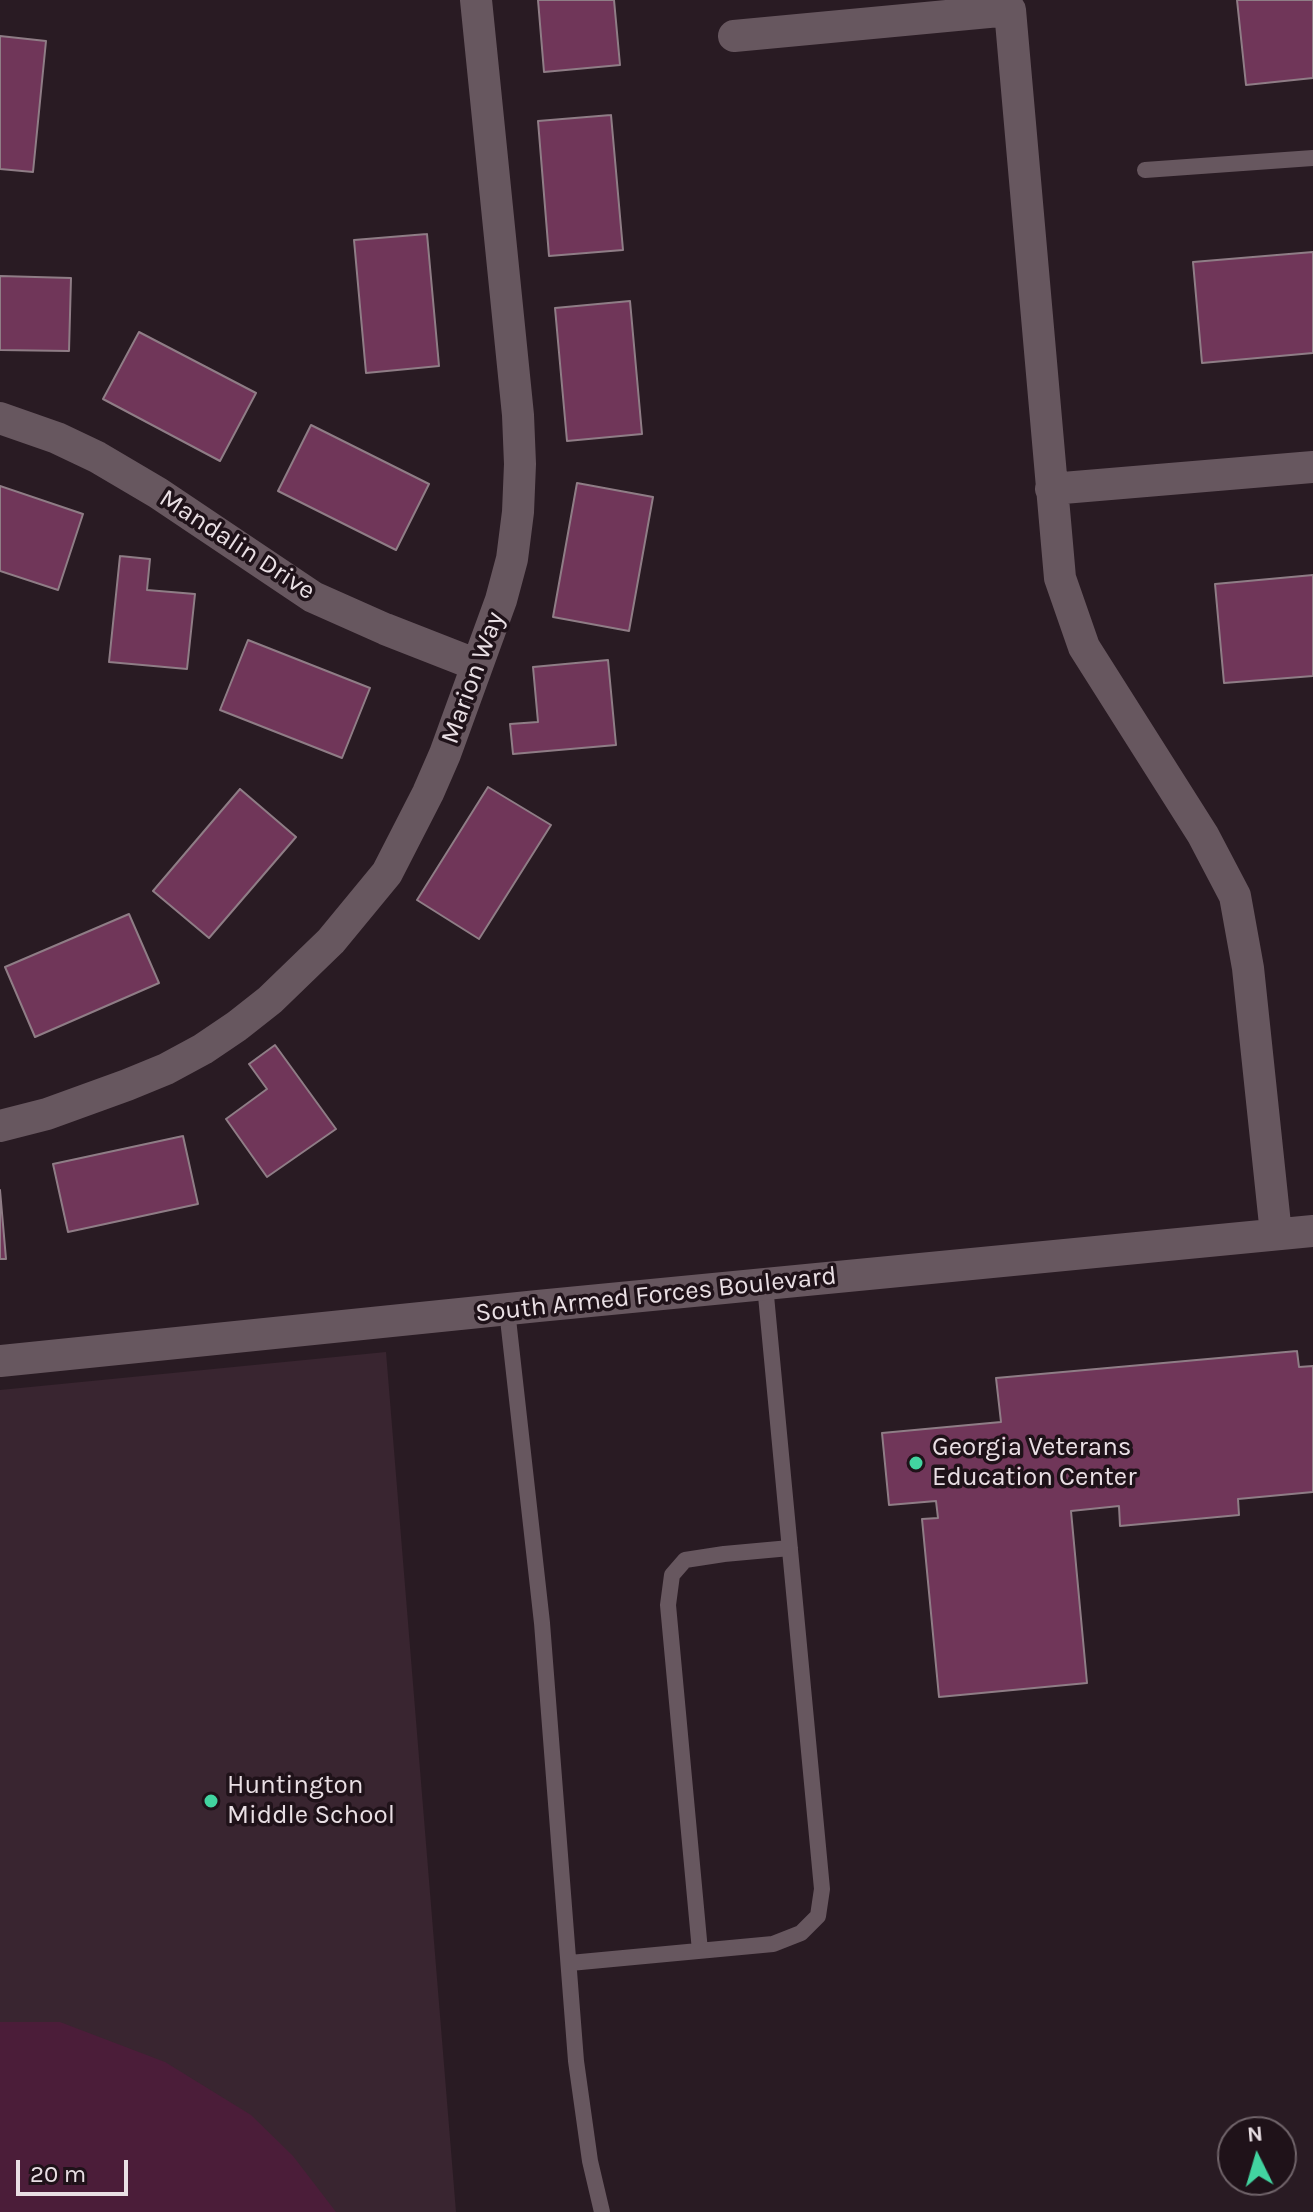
<!DOCTYPE html>
<html>
<head>
<meta charset="utf-8">
<style>
	body { margin:0 }
	#map { position:relative; width:1313px; height:2212px; overflow:hidden; background:#291b23; font-family:Karla,sans-serif }
	canvas { display:block }
	.north { position:absolute; left:1217px; top:2116px; width:80px; height:80px; box-sizing:border-box; background:#1f1219; border:2px solid #70646a; border-radius:50%; rotate:355deg; font-size:22px; font-weight:700; line-height:32px; text-align:center; color:#e9dfe4 }
	.north::after { content:''; display:block; margin:auto; width:28px; height:36px; background:#42d4a0; clip-path:polygon(50% 0,100% 100%,50% 72%,0 100%) }
	.scale { position:absolute; left:16px; top:2160px; width:112px; height:36px; box-sizing:border-box; border:4px solid #e9dfe4; border-top:0; padding-left:10px; font-size:24px; line-height:28px; white-space:nowrap; color:#e9dfe4; -webkit-text-stroke:6px #1f1219; paint-order:stroke }
</style>
</head>
<body>
<div id="map">
<canvas width="1313" height="2212"></canvas>
<div class="north">N</div>
<div class="scale">20 m</div>
</div>
<script>
const ctx = document.querySelector('canvas').getContext('2d');
ctx.lineJoin = 'round';
function paint(path, color) {
  ctx.fillStyle = color;
  ctx.fill(path, 'evenodd');
}
function toPath(rows) {
  const path = new Path2D();
  for (const r of rows) {
    path.moveTo(r[0], r[1]);
    for (let i = 2; i < r.length; i += 2) path.lineTo(r[i], r[i + 1]);
  }
  return path;
}
function stroke(path, color, width, dash) {
  ctx.strokeStyle = color;
  ctx.lineWidth = width;
  ctx.lineCap = dash ? 'butt' : 'round';
  ctx.setLineDash(dash || []);
  ctx.stroke(path);
}
function label(font, color, halo, rows, align = 'center') {
  ctx.font = font + ' Karla,sans-serif';
  ctx.lineWidth = 7;
  ctx.setLineDash([]);
  ctx.textBaseline = 'middle';
  ctx.strokeStyle = halo;
  ctx.fillStyle = color;
  for (const [text, x, y, turn = 0] of rows) {
    ctx.save();
    ctx.translate(x, y);
    ctx.rotate((+turn || 0) * Math.PI / 180);
    ctx.textAlign = isNaN(turn) ? turn : align;
    if (halo) ctx.strokeText(text, 0, 0);
    ctx.fillText(text, 0, 0);
    ctx.restore();
  }
}
paint(toPath([
	[386,1352,456,2212,0,2212,0,1390]
]), '#392530');
paint(toPath([
	[0,2022,60,2022,165,2062,251,2115,293,2156,336,2212,0,2212]
]), '#4b1d39');
const building = toPath([
	[538,0,614,0,620,65,544,72,538,0],
	[1237,0,1313,0,1313,78,1246,85,1237,0],
	[0,36,46,41,33,172,0,169,0,36],
	[611,115,623,250,549,256,538,121,611,115],
	[427,234,439,366,366,373,354,240,427,234],
	[1313,252,1313,353,1202,363,1193,262,1313,252],
	[0,276,71,278,69,351,0,350,0,276],
	[630,301,642,434,567,441,555,308,630,301],
	[139,332,256,393,220,461,103,399,139,332],
	[311,425,429,484,396,550,278,491,311,425],
	[577,483,653,497,629,631,553,617,577,483],
	[0,486,83,514,58,590,0,571,0,486],
	[120,556,150,559,147,590,195,594,187,669,109,662,120,556],
	[1313,575,1313,676,1224,683,1215,584,1313,575],
	[248,640,370,688,342,758,220,710,248,640],
	[608,660,616,745,513,754,510,724,538,722,533,667,608,660],
	[488,787,551,825,479,939,417,900,488,787],
	[240,789,296,837,209,938,153,891,240,789],
	[129,914,159,983,35,1037,5,967,129,914],
	[275,1045,336,1129,267,1177,226,1119,267,1089,249,1064,275,1045],
	[183,1136,198,1204,68,1232,53,1164,183,1136],
	[0,1190,6,1259,0,1259,0,1190],
	[1297,1351,1299,1367,1313,1366,1313,1492,1238,1499,1239,1515,1120,1526,1119,1506,1071,1511,1087,1683,939,1697,922,1519,938,1518,936,1501,889,1505,882,1433,1001,1422,996,1378,1297,1351]
]);
paint(building, '#703659');
stroke(building, '#8f7d86', 2);
stroke(toPath([
	[1145,170,1313,158],
	[507,1310,542,1623,576,2061,590,2161,602,2212],
	[700,1951,668,1605,672,1575,685,1560,724,1554,790,1548],
	[570,1963,773,1944,801,1933,818,1916,822,1889,765,1285]
]), '#67575f', 16);
stroke(toPath([
	[734,36,1010,10,1060,578,1084,647,1203,835,1235,896,1248,968,1276,1234],
	[0,418,57,438,97,457,158,493,313,597,385,629,477,665],
	[1051,489,1313,467],
	[0,1126,47,1114,127,1085,166,1069,203,1049,237,1026,270,1000,331,941,387,873,428,793,445,754,501,600,512,559,518,512,520,464,518,415,476,0],
	[0,1361,538,1306,1313,1231]
]), '#67575f', 32);
for (const [x, y, r, color] of [
	[916,1463,8,"#42d4a0"],
	[211,1801,8,"#42d4a0"]
]) {
  const dot = new Path2D();
  dot.arc(x, y, r, 0, 2 * Math.PI);
  ctx.fillStyle = color;
  ctx.fill(dot);
  stroke(dot, '#1f1219', 3);
}
label('26px', '#e9dfe4', '#1f1219', [
	["Mandalin Drive",237,545,33],
	["Marion Way",473,678,-70],
	["South Armed Forces Boulevard",656,1295,-6]
]);
label('26px', '#e9dfe4', '#1f1219', [
	["Georgia Veterans",932,1448],
	["Education Center",932,1478],
	["Huntington",227,1786],
	["Middle School",227,1816]
], 'left');
</script>
</body>
</html>
